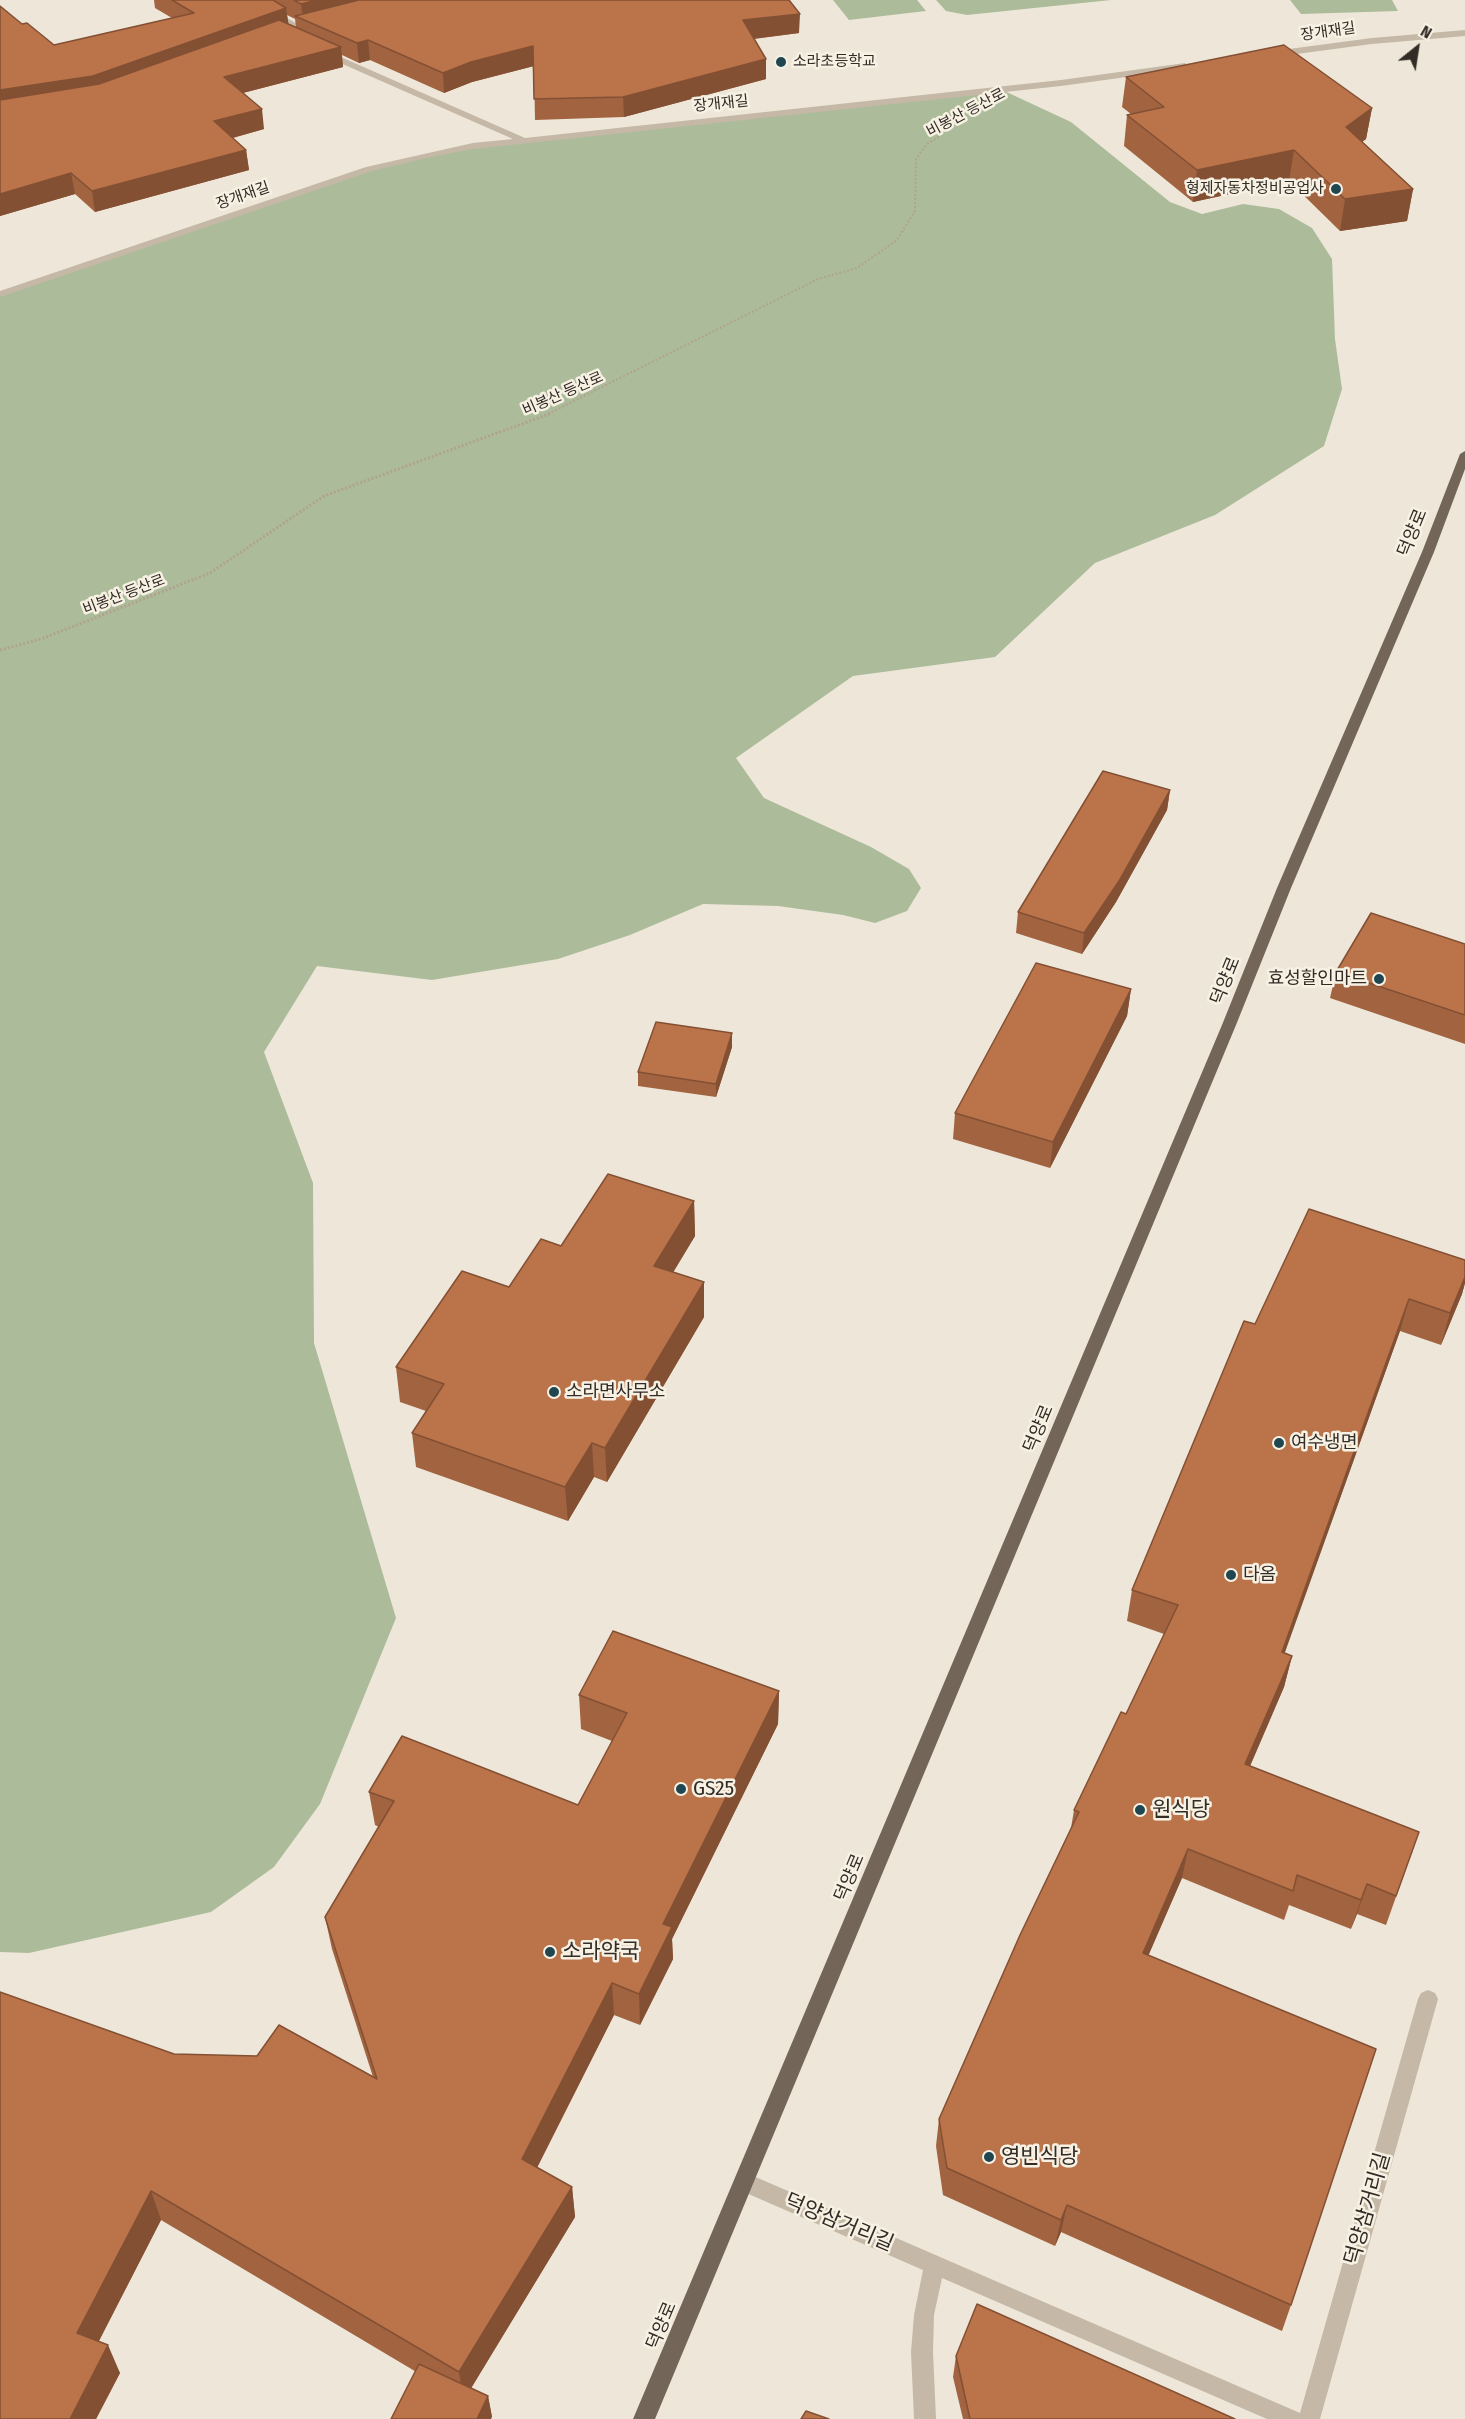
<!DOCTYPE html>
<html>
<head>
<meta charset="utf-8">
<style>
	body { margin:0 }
	#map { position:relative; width:1465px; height:2419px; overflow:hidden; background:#eee7d9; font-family:"Fira Sans Condensed",sans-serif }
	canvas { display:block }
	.north { position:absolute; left:1387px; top:18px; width:60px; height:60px; -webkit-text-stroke:4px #f7f1e4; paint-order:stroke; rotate:30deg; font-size:16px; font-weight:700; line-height:24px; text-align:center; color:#322b26 }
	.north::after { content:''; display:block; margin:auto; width:21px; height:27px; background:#322b26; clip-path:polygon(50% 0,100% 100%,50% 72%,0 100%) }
</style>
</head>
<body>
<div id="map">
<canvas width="1465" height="2419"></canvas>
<div class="north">N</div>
</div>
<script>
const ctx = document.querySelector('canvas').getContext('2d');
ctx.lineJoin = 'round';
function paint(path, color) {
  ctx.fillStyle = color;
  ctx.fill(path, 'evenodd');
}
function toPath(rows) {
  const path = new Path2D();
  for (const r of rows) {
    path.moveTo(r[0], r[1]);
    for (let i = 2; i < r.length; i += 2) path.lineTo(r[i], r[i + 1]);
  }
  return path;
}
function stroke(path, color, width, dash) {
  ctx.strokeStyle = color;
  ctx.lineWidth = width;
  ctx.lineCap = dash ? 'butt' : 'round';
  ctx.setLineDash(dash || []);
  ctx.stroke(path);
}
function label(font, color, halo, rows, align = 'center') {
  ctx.font = font + ' "Fira Sans Condensed","Noto Sans KR",sans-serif';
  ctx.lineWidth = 5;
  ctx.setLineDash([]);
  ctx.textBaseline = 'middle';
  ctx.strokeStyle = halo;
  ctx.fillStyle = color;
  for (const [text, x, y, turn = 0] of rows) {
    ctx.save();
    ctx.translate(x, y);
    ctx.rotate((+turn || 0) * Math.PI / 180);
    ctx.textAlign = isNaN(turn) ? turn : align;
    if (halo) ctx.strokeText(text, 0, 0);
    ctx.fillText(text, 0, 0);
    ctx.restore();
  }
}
paint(toPath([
	[833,0,917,0,926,11,849,20],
	[936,0,1111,0,967,15,946,11],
	[1290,0,1392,0,1398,11,1301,14],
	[1000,89,1071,122,1170,202,1202,214,1243,204,1279,209,1312,228,1332,259,1335,339,1342,389,1324,446,1215,515,1095,563,995,657,853,676,736,758,764,798,871,847,909,869,921,888,907,911,875,923,843,915,778,906,703,904,630,935,558,959,432,980,317,966,264,1052,313,1183,314,1343,396,1618,320,1804,274,1867,211,1912,29,1953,0,1952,0,294,369,169,473,146]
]), '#acbc9a');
stroke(toPath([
	[548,414,818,279,857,268,897,240,915,211,916,159,927,144,940,136]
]), '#b1a290', 2, [2, 2]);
stroke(toPath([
	[0,650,41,639,210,573,324,496,552,413]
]), '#b1a290', 3, [2, 2]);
paint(toPath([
	[246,0,256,0,306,29,299,31,246,0],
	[1465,30,1465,36,1372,44,1274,57,1270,54,1274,51,1372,38,1465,30],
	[325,50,525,138,1061,80,1185,63,1189,66,1185,69,1061,86,473,149,426,158,372,171,0,297,0,291,366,167,473,143,513,139,322,55,322,51,325,50],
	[1428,1990,1435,1993,1438,1999,1320,2419,1267,2419,942,2278,934,2315,933,2352,936,2419,914,2419,911,2352,914,2315,923,2270,737,2189,734,2182,737,2175,744,2172,751,2175,1300,2413,1418,1999,1421,1993,1428,1990]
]), '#c5b8a6');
paint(toPath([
	[1465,451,1465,469,1434,552,1291,888,1236,1025,655,2419,633,2419,1222,1025,1277,888,1422,552,1460,454,1465,451]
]), '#736558');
paint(toPath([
	[154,0,789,0,799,33,754,39,766,59,766,79,624,117,535,120,534,66,472,82,444,93,370,60,359,63,342,55,343,67,243,93,264,129,233,138,246,150,249,170,95,212,75,194,0,216,22,24,54,45,172,18,155,8],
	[287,15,295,19,296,27,288,24],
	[1126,77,1372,108,1366,139,1362,142,1413,189,1407,221,1340,231,1289,181,1193,202,1124,146,1127,115,1131,114,1122,107],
	[1170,790,1167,810,1116,902,1082,954,1016,933,1018,912],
	[1465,944,1465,1044,1330,998,1336,972],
	[1131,989,1127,1016,1050,1168,953,1139,955,1113],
	[732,1047,716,1097,638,1086,638,1072],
	[694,1201,695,1236,673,1272,704,1282,704,1317,607,1482,594,1477,568,1521,416,1467,412,1433,426,1411,400,1402,396,1367,509,1287,561,1246],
	[1465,1260,1465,1283,1462,1294,1441,1345,1400,1331,1284,1653,1292,1656,1284,1687,1250,1766,1419,1832,1386,1925,1357,1914,1351,1929,1289,1905,1284,1920,1182,1878,1148,1955,1291,2305,1282,2331,1061,2232,1055,2246,943,2195,936,2146,939,2119,1071,1828,1074,1810,1126,1714,1164,1634,1127,1621,1132,1590,1255,1324],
	[779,1691,778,1724,672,1939,673,1959,640,2025,614,2015,537,2168,572,2187,575,2217,471,2388,488,2396,492,2417,161,2220,99,2341,120,2373,96,2419,0,2419,174,2054,373,2077,332,1949,325,1917,379,1827,375,1825,369,1792,578,1805,612,1741,581,1729,579,1695],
	[956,2356,1235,2419,963,2419,953,2377]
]), '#a16340');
paint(toPath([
	[318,0,406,0,303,19,301,4],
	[286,8,289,27,96,96,0,111,0,90],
	[800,14,799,33,743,40,743,20],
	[368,40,370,60,359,63,357,43],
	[533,46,534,66,472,82,444,93,443,73,471,62],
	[341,47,343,67,227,97,224,77],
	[766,59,766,79,624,117,623,97],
	[1372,108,1366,139,1340,158,1346,127],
	[262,109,264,129,217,142,214,121],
	[246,150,249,170,95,212,92,191],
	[1294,150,1289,181,1193,202,1197,170],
	[71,173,75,194,0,216,0,194],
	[1413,189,1407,221,1340,231,1345,199],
	[1170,790,1167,810,1116,902,1082,954,1084,933],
	[1131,989,1127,1016,1050,1168,1053,1142],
	[732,1033,732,1047,716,1097,716,1084],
	[694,1201,695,1236,656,1301,654,1266],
	[1465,1277,1465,1283,1462,1294,1441,1345,1450,1313],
	[704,1282,704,1317,607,1482,605,1448],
	[1409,1299,1400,1331,1274,1683,1282,1652],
	[592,1443,594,1477,568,1521,565,1487],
	[1292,1656,1284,1687,1238,1794,1245,1764],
	[779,1691,778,1724,672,1939,673,1959,640,2025,639,1994,663,1924],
	[1188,1849,1182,1878,1137,1982,1143,1953],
	[1367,1884,1357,1914,1351,1929,1361,1900],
	[612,1983,614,2015,526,2189,522,2159],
	[572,2187,575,2217,464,2400,459,2372],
	[151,2191,161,2220,89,2360,77,2333],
	[1067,2205,1061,2232,1055,2246,1061,2220],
	[108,2345,120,2373,96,2419,70,2419],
	[488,2396,492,2417,491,2419,477,2419]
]), '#835034');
const building = toPath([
	[172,0,273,0,286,8,93,76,0,90,0,6,22,24,27,23,54,45,194,13,172,0],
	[294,0,318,0,301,4,294,0],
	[359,0,789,0,800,14,743,20,766,59,623,97,534,99,533,46,471,62,443,73,368,40,357,43,295,16,359,0],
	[279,20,341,47,224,77,262,109,214,121,246,150,92,191,71,173,0,194,0,100,99,84,279,20],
	[1284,45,1372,108,1346,127,1413,189,1345,199,1294,150,1197,170,1127,115,1164,107,1126,77,1284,45],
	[1103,771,1170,790,1119,881,1084,933,1018,912,1103,771],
	[1371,913,1465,944,1465,1015,1336,972,1371,913],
	[1036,963,1131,989,1053,1142,955,1113,1036,963],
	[656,1022,732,1033,716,1084,638,1072,656,1022],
	[608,1174,694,1201,654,1266,704,1282,605,1448,592,1443,565,1487,412,1433,444,1384,396,1367,462,1271,509,1287,541,1239,561,1246,608,1174],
	[1309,1209,1465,1260,1465,1277,1450,1313,1409,1299,1282,1652,1292,1656,1245,1764,1419,1832,1396,1896,1367,1884,1361,1900,1297,1875,1293,1891,1188,1849,1143,1953,1376,2049,1291,2305,1067,2205,1061,2220,947,2168,939,2119,1020,1935,1079,1812,1074,1810,1121,1712,1126,1714,1178,1605,1132,1590,1244,1321,1255,1324,1309,1209],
	[613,1631,779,1691,663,1924,672,1927,639,1994,612,1983,522,2159,572,2187,459,2372,151,2191,77,2333,108,2345,70,2419,0,2419,0,1992,174,2054,257,2056,279,2025,377,2079,325,1917,394,1801,369,1792,402,1736,578,1805,627,1713,579,1695,613,1631],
	[977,2304,1235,2419,970,2419,956,2356,977,2304],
	[419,2364,488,2396,477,2419,391,2419,419,2364],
	[806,2411,829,2419,801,2419,806,2411]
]);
paint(building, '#bb734a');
stroke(building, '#835034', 1.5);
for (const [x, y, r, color] of [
	[781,62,6,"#204650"],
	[1336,189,6,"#204650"],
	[1379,979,6,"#204650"],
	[554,1392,6,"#204650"],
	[1279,1443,6,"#204650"],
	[1231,1575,6,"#204650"],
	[681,1789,6,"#204650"],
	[1140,1810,6,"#204650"],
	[550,1952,6,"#204650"],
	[989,2157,6,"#204650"]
]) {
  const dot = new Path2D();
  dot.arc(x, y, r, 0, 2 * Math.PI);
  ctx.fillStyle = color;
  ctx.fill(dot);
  stroke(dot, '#f7f1e4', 2);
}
label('15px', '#322b26', '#f7f1e4', [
	["장개재길",1328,32,-8],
	["장개재길",721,104,-6],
	["비봉산 등산로",966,113,-28],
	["장개재길",243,196,-19],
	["비봉산 등산로",563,394,-24],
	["비봉산 등산로",124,595,-21]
]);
label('15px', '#322b26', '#f7f1e4', [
	["소라초등학교",793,62],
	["형제자동차정비공업사",1324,189,"right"]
], 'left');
label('18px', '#322b26', '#f7f1e4', [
	["덕양로",1413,533,-68],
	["덕양로",1226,981,-68],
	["덕양로",1039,1429,-67],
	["덕양로",850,1878,-67],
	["덕양로",662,2326,-67]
]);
label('18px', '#322b26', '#f7f1e4', [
	["효성할인마트",1367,979,"right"],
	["소라면사무소",566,1392],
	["여수냉면",1291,1443],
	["다옴",1243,1575]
], 'left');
label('21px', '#322b26', '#f7f1e4', [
	["GS25",693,1789],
	["원식당",1152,1810],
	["소라약국",562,1952],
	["영빈식당",1001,2157]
], 'left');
label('21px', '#322b26', '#f7f1e4', [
	["덕양삼거리길",1368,2209,-74],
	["덕양삼거리길",839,2223,23]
]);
</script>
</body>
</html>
